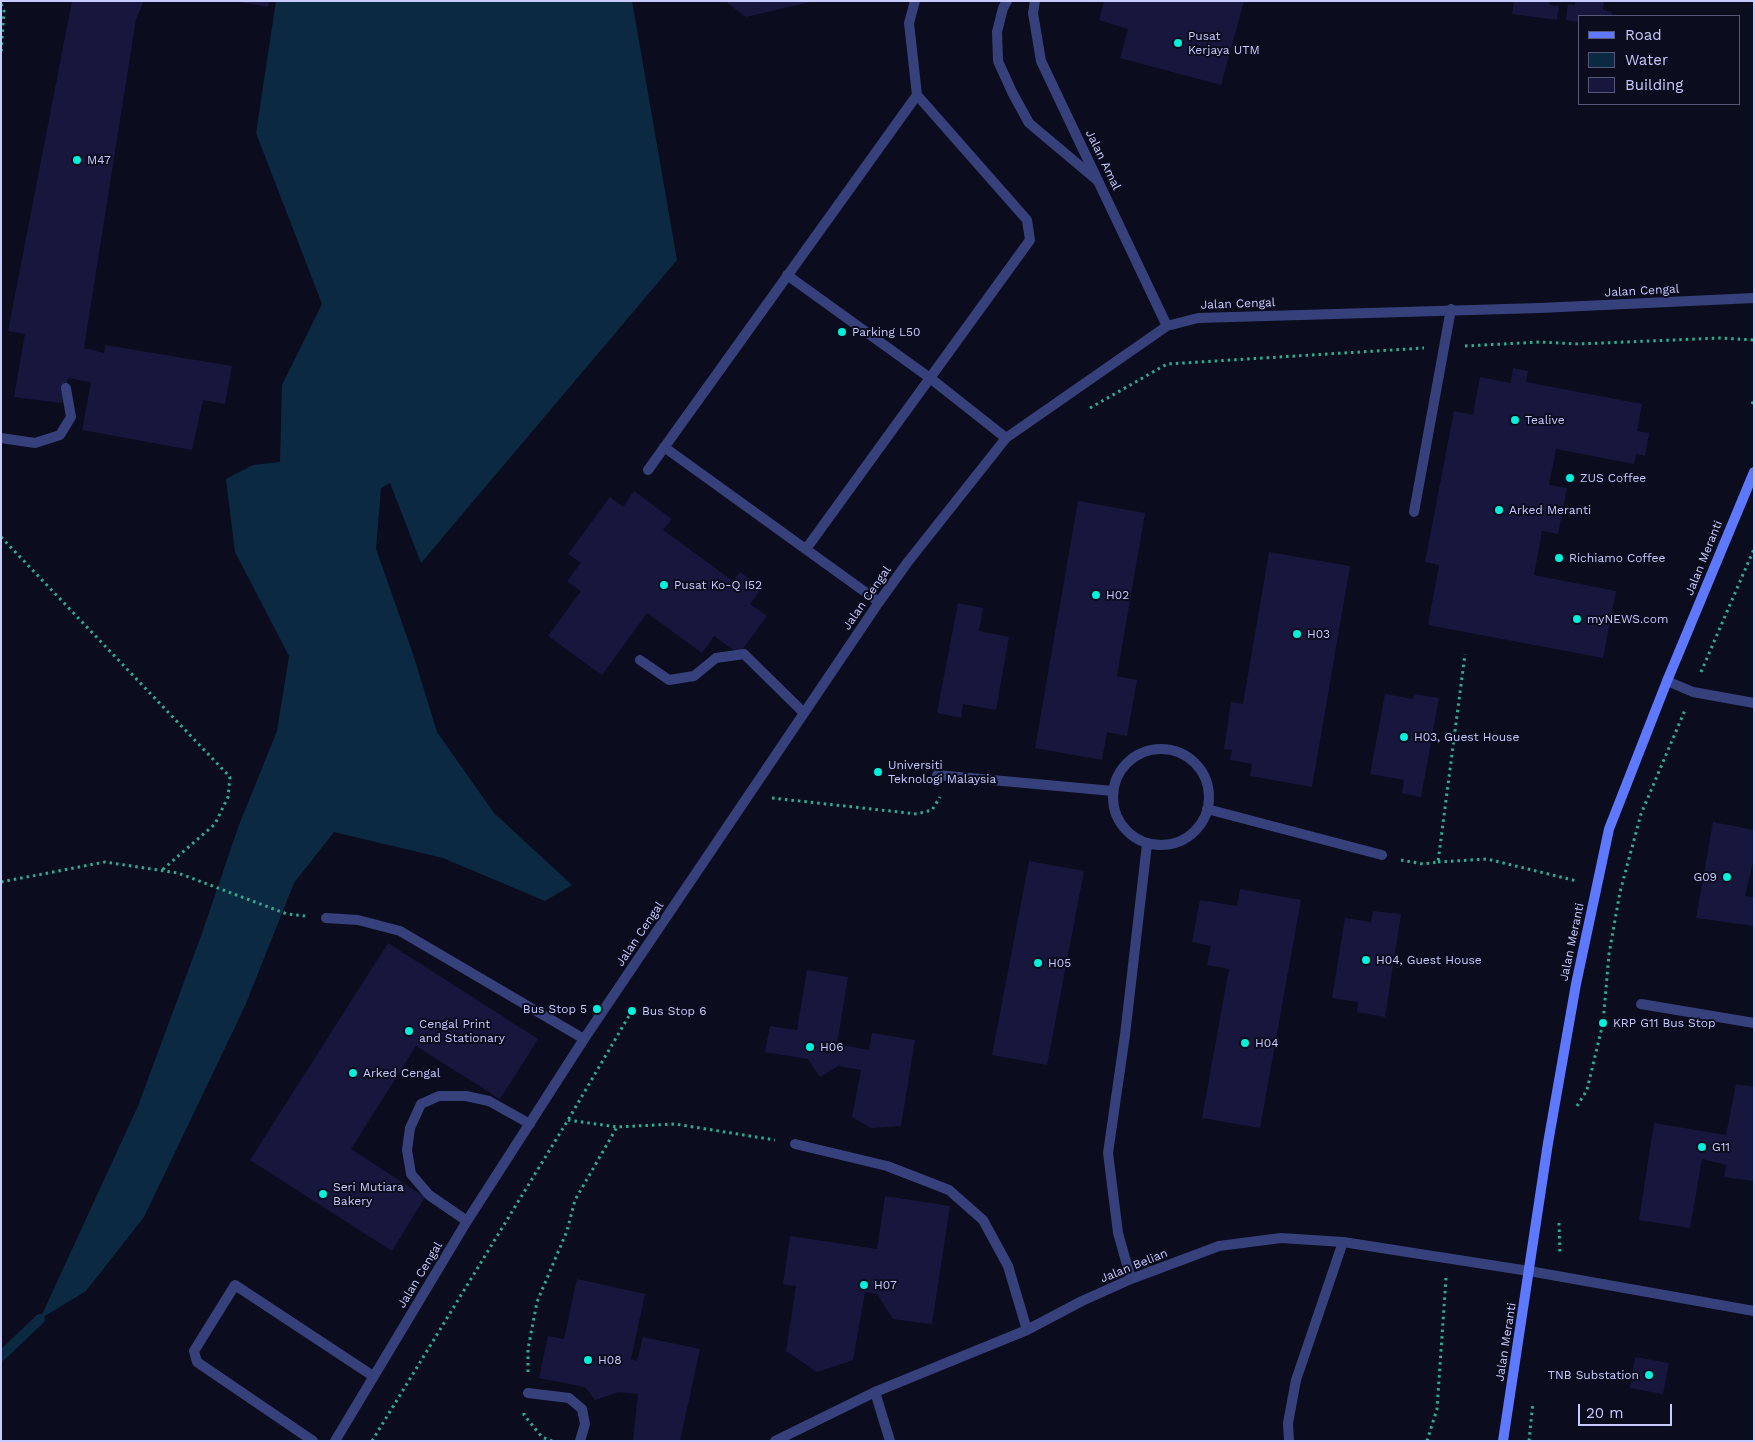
<!DOCTYPE html>
<html>
<head>
<meta charset="utf-8">
<style>
	body { margin:0 }
	#map { position:relative; width:1755px; height:1442px; overflow:hidden; background:#0b0c1d; font-family:"Work Sans",sans-serif }
	canvas { display:block }
	.frame { position:absolute; inset:0; border:2px solid #c7cbff; pointer-events:none }
	.legend { position:absolute; left:1578px; top:15px; width:162px; height:90px; box-sizing:border-box; background:#0b0c1d; border:1px solid #565877; margin:0; padding:6px 9px; list-style:none; font-size:15px; color:#c7cbff }
	.legend li { display:flex; align-items:center; gap:10px; height:25px }
	.legend b { width:25px; border:1px solid #565877 }
	.scale { position:absolute; left:1578px; top:1404px; width:94px; height:22px; box-sizing:border-box; border:2px solid #c7cbff; border-top:0; padding-left:6px; font-size:15px; line-height:18px; white-space:nowrap; color:#c7cbff; -webkit-text-stroke:4px #0b0c1d; paint-order:stroke }
</style>
</head>
<body>
<div id="map">
<canvas width="1755" height="1442"></canvas>
<div class="frame"></div>
<ul class="legend">
<li><b style="height:6px;background:#5e79ff"></b>Road</li>
<li><b style="height:14px;background:#0b2a41"></b>Water</li>
<li><b style="height:14px;background:#17173e"></b>Building</li>
</ul>
<div class="scale">20 m</div>
</div>
<script>
const ctx = document.querySelector('canvas').getContext('2d');
ctx.lineJoin = 'round';
function paint(path, color) {
  ctx.fillStyle = color;
  ctx.fill(path, 'evenodd');
}
function toPath(rows) {
  const path = new Path2D();
  for (const r of rows) {
    if (r.length === 3) {
      path.moveTo(r[0] + r[2], r[1]);
      path.arc(r[0], r[1], r[2], 0, 2 * Math.PI);
      continue;
    }
    path.moveTo(r[0], r[1]);
    for (let i = 2; i < r.length; i += 2) path.lineTo(r[i], r[i + 1]);
  }
  return path;
}
function stroke(path, color, width, dash) {
  ctx.strokeStyle = color;
  ctx.lineWidth = width;
  ctx.lineCap = dash ? 'butt' : 'round';
  ctx.setLineDash(dash || []);
  ctx.stroke(path);
}
function label(font, color, halo, rows, align = 'center') {
  ctx.font = font + ' "Work Sans",sans-serif';
  ctx.lineWidth = 4;
  ctx.setLineDash([]);
  ctx.textBaseline = 'middle';
  ctx.strokeStyle = halo;
  ctx.fillStyle = color;
  for (const [text, x, y, turn = 0] of rows) {
    ctx.save();
    ctx.translate(x, y);
    ctx.rotate((+turn || 0) * Math.PI / 180);
    ctx.textAlign = isNaN(turn) ? turn : align;
    if (halo) ctx.strokeText(text, 0, 0);
    ctx.fillText(text, 0, 0);
    ctx.restore();
  }
}
paint(toPath([
	[276,1,632,1,677,260,421,563,390,483,381,488,376,549,413,654,437,732,494,813,572,885,545,901,443,858,334,832,294,883,245,1006,144,1217,86,1291,40,1319,138,1106,201,936,239,825,277,731,289,656,235,552,226,479,253,465,280,462,282,385,322,304,256,133]
]), '#0b2a41');
stroke(toPath([
	[1,1356,40,1319]
]), '#0b2a41', 10);
paint(toPath([
	[72,1,144,1,136,19,84,348,104,353,105,345,232,366,225,404,203,400,192,450,82,430,91,382,68,378,62,403,14,397,25,334,8,331],
	[235,1,269,1,268,7],
	[725,1,810,1,810,2,746,17],
	[1104,1,1244,1,1221,85,1120,58,1128,29,1099,20],
	[1514,1,1550,1,1549,5,1559,6,1557,20,1512,14],
	[1575,1,1604,1,1603,10,1612,12,1611,16,1579,16,1579,22,1566,20,1568,4,1575,5],
	[1513,368,1528,371,1526,382,1642,404,1637,431,1649,433,1645,456,1636,454,1634,464,1556,449,1549,485,1567,488,1558,534,1542,531,1534,575,1616,591,1603,658,1428,625,1439,565,1425,562,1454,411,1473,415,1480,377,1511,383],
	[634,491,672,519,663,530,733,581,740,572,762,588,750,604,767,616,739,654,714,636,702,653,647,613,602,675,548,636,581,591,567,581,581,563,568,554,610,497,623,507],
	[1078,501,1145,513,1117,676,1137,680,1127,736,1107,732,1102,760,1035,748],
	[1269,552,1350,566,1312,787,1250,776,1252,764,1230,760,1232,750,1224,749,1231,702,1243,704],
	[958,603,983,608,979,631,1009,637,996,710,963,704,961,718,937,713],
	[1385,694,1413,699,1414,694,1439,698,1421,797,1402,793,1404,780,1370,774],
	[1713,822,1754,830,1754,858,1745,896,1754,897,1754,926,1696,918],
	[1029,861,1084,871,1047,1065,992,1055],
	[1240,889,1301,900,1260,1128,1202,1118,1229,969,1207,965,1211,946,1192,942,1200,900,1237,906],
	[1373,911,1401,914,1385,1017,1357,1012,1358,1002,1332,998,1345,918,1371,922],
	[388,943,538,1039,500,1099,416,1046,351,1149,425,1197,392,1251,250,1160],
	[807,970,848,977,837,1044,869,1050,872,1033,915,1040,901,1126,871,1128,852,1117,861,1070,838,1066,820,1077,808,1059,765,1052,770,1026,797,1030],
	[1736,1084,1754,1087,1754,1181,1724,1177,1726,1165,1702,1159,1690,1228,1639,1220,1654,1123,1726,1135],
	[885,1196,950,1206,932,1324,893,1319,877,1294,865,1292,853,1360,817,1372,786,1351,796,1286,783,1284,790,1236,877,1249],
	[577,1279,645,1294,631,1359,637,1361,643,1337,700,1349,680,1441,633,1441,638,1394,618,1392,595,1400,585,1387,539,1378,548,1336,564,1339],
	[1635,1357,1669,1363,1663,1394,1630,1388]
]), '#17173e');
stroke(toPath([
	[1,4,4,11,1,54],
	[1465,346,1540,342,1578,344,1720,338,1754,340],
	[1752,404,1754,400],
	[1090,408,1167,364,1424,348],
	[1,537,230,777,228,797,215,824,161,871],
	[1701,672,1754,549],
	[772,798,917,814,932,810,940,797],
	[1401,860,1423,864,1438,862,1465,654],
	[1438,862,1487,859,1577,881],
	[1,882,105,862,178,873,287,914,305,916],
	[1577,1106,1587,1090,1603,1023,1609,954,1620,892,1641,814,1685,710],
	[568,1120,617,1127,675,1124,775,1140],
	[1559,1223,1560,1255],
	[528,1372,528,1349,537,1302,567,1231,575,1200,617,1127],
	[524,1413,524,1415,542,1437,552,1441],
	[372,1441,568,1120,633,1009],
	[1427,1441,1437,1409,1446,1278],
	[1529,1441,1533,1402]
]), '#2bae8d', 3, [2.5, 4]);
stroke(toPath([
	[1007,1,1003,8,997,32,998,61,1012,92,1029,123,1098,181],
	[787,275,930,378,1006,438],
	[1,438,35,443,60,435,71,417,66,388],
	[664,447,879,602],
	[648,470,917,95],
	[1414,512,1451,309],
	[806,549,1030,240,1027,220,917,95,909,23,915,1],
	[640,660,669,680,694,676,716,658,744,654,803,712],
	[326,918,358,920,400,931,584,1039],
	[467,1221,429,1195,411,1174,407,1150,410,1128,421,1104,439,1096,466,1096,489,1101,530,1124],
	[875,1392,890,1441],
	[313,1441,197,1362,194,1351,235,1285,373,1376],
	[1289,1441,1288,1423,1296,1380,1343,1242]
]), '#36417c', 10);
stroke(toPath([
	[1035,1,1033,13,1041,61,1167,326],
	[1667,681,1693,692,1754,703],
	[1161,797,48],
	[937,775,1113,791],
	[1207,809,1382,855],
	[1641,1004,1754,1023],
	[795,1144,887,1166,949,1190,983,1220,1008,1266,1027,1330],
	[1131,1279,1118,1233,1108,1153,1125,1035,1147,844],
	[528,1393,569,1398,582,1409,585,1424,580,1441],
	[335,1441,467,1221,584,1039,879,602,907,563,1006,438,1167,326,1198,318,1540,308,1754,298],
	[775,1441,875,1392,1027,1330,1082,1301,1131,1279,1219,1246,1281,1238,1343,1242,1529,1271,1754,1311]
]), '#36417c', 10);
stroke(toPath([
	[1503,1441,1548,1143,1576,984,1609,829,1667,681,1754,472]
]), '#5e79ff', 10);
for (const [x, y, r, color] of [
	[1178,43,5,"#00f2db"],
	[77,160,5,"#00f2db"],
	[842,332,5,"#00f2db"],
	[1515,420,5,"#00f2db"],
	[1570,478,5,"#00f2db"],
	[1499,510,5,"#00f2db"],
	[1559,558,5,"#00f2db"],
	[664,585,5,"#00f2db"],
	[1096,595,5,"#00f2db"],
	[1577,619,5,"#00f2db"],
	[1297,634,5,"#00f2db"],
	[1404,737,5,"#00f2db"],
	[878,772,5,"#00f2db"],
	[1727,877,5,"#00f2db"],
	[1366,960,5,"#00f2db"],
	[1038,963,5,"#00f2db"],
	[597,1009,5,"#00f2db"],
	[632,1011,5,"#00f2db"],
	[1603,1023,5,"#00f2db"],
	[409,1031,5,"#00f2db"],
	[1245,1043,5,"#00f2db"],
	[810,1047,5,"#00f2db"],
	[353,1073,5,"#00f2db"],
	[1702,1147,5,"#00f2db"],
	[323,1194,5,"#00f2db"],
	[864,1285,5,"#00f2db"],
	[588,1360,5,"#00f2db"],
	[1649,1375,5,"#00f2db"]
]) {
  const dot = new Path2D();
  dot.arc(x, y, r, 0, 2 * Math.PI);
  ctx.fillStyle = color;
  ctx.fill(dot);
  stroke(dot, '#0b0c1d', 2);
}
label('12px', '#c7cbff', '#0b0c1d', [
	["Pusat",1188,36],
	["Kerjaya UTM",1188,50],
	["M47",87,160],
	["Parking L50",852,332],
	["Tealive",1525,420],
	["ZUS Coffee",1580,478],
	["Arked Meranti",1509,510],
	["Richiamo Coffee",1569,558],
	["Pusat Ko-Q I52",674,585],
	["H02",1106,595],
	["myNEWS.com",1587,619],
	["H03",1307,634],
	["H03, Guest House",1414,737],
	["Universiti",888,765],
	["Teknologi Malaysia",888,779],
	["G09",1717,877,"right"],
	["H04, Guest House",1376,960],
	["H05",1048,963],
	["Bus Stop 5",587,1009,"right"],
	["Bus Stop 6",642,1011],
	["KRP G11 Bus Stop",1613,1023],
	["Cengal Print",419,1024],
	["and Stationary",419,1038],
	["H04",1255,1043],
	["H06",820,1047],
	["Arked Cengal",363,1073],
	["G11",1712,1147],
	["Seri Mutiara",333,1187],
	["Bakery",333,1201],
	["H07",874,1285],
	["H08",598,1360],
	["TNB Substation",1639,1375,"right"]
], 'left');
label('12px', '#c7cbff', '#0b0c1d', [
	["Jalan Amal",1103,160,64],
	["Jalan Cengal",1642,291,-3],
	["Jalan Cengal",1238,304,-2],
	["Jalan Meranti",1704,558,-68],
	["Jalan Cengal",867,598,-55],
	["Jalan Cengal",640,934,-56],
	["Jalan Meranti",1572,942,-78],
	["Jalan Belian",1134,1266,-22],
	["Jalan Cengal",420,1275,-59],
	["Jalan Meranti",1506,1342,-81]
]);
</script>
</body>
</html>
